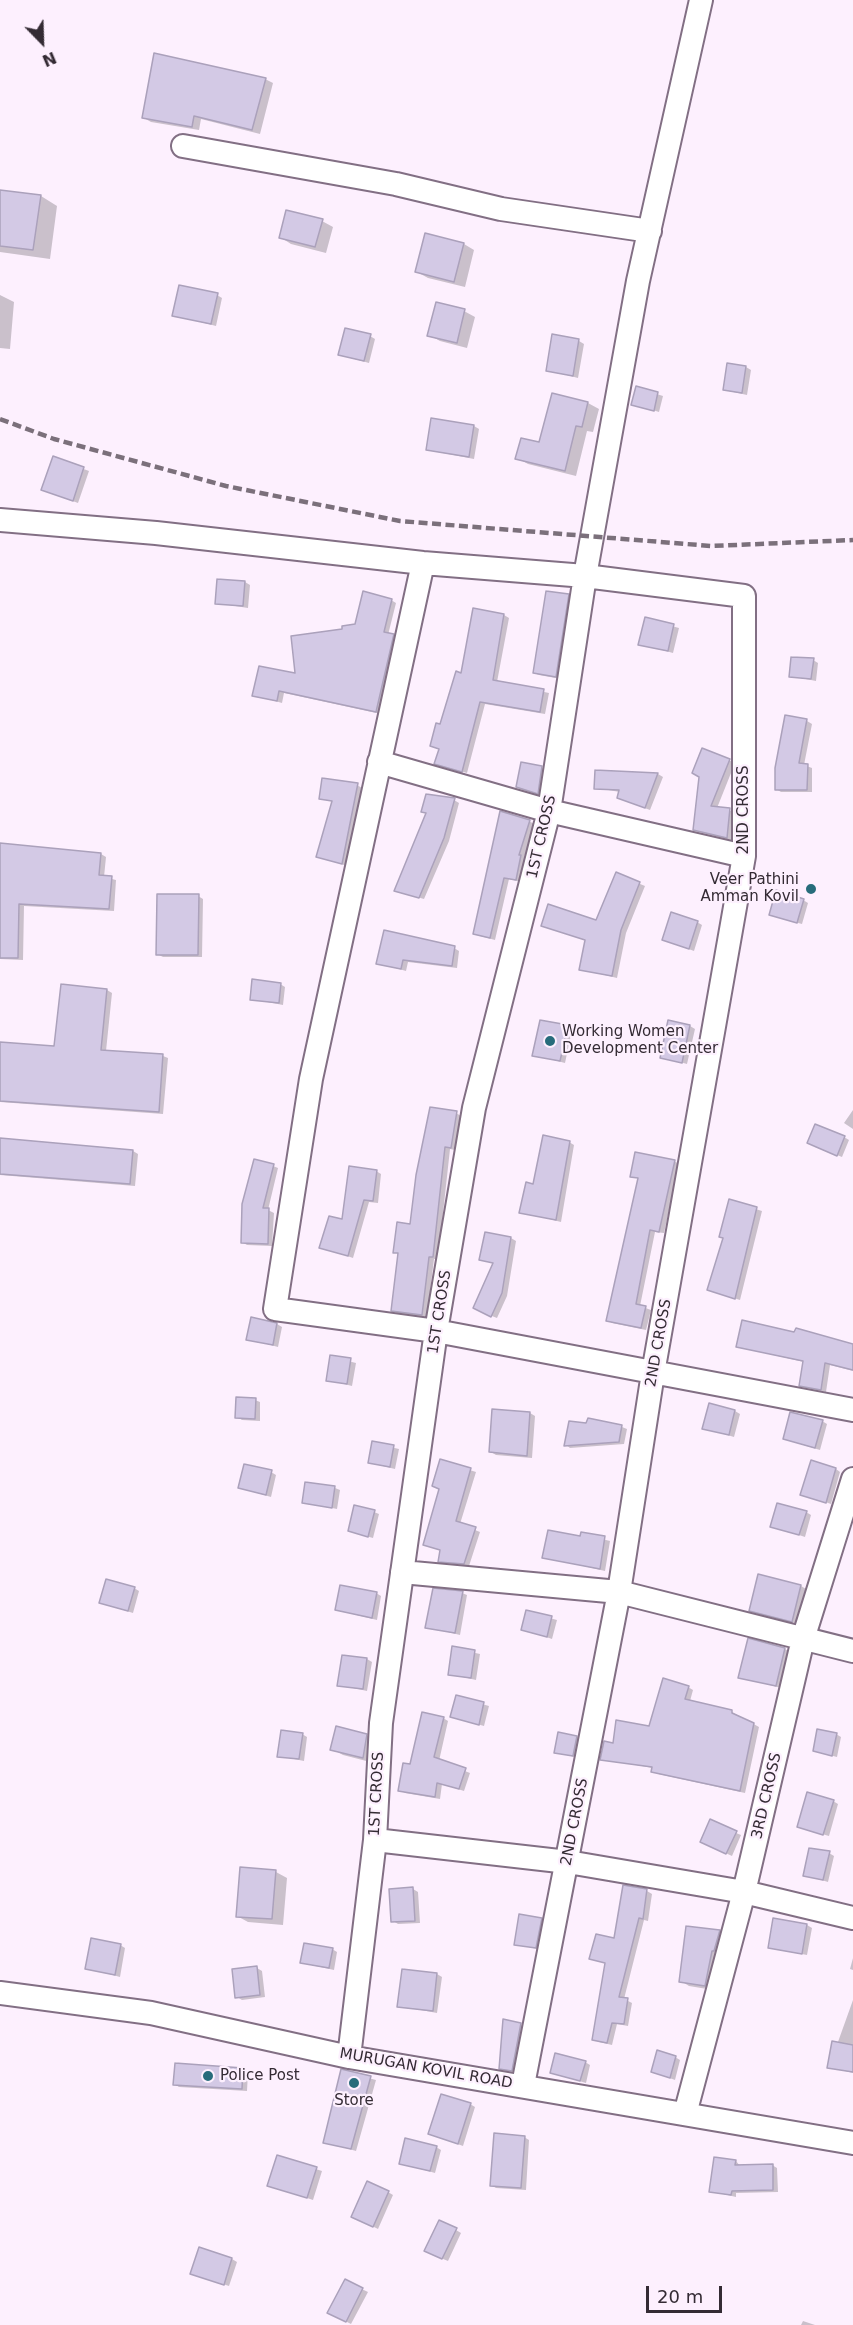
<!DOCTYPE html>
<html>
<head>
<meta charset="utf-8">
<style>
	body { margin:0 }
	#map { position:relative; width:853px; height:2325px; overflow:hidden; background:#fdf0fe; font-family:"DejaVu Sans",sans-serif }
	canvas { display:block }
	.north { position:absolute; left:12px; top:12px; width:60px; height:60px; -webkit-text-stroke:4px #fdf0fe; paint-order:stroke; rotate:157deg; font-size:16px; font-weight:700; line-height:24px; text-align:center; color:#342b34 }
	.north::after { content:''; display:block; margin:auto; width:21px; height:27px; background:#342b34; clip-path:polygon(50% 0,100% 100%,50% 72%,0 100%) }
	.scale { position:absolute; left:646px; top:2286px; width:76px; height:27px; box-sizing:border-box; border:3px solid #342b34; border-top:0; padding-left:8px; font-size:18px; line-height:21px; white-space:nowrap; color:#342b34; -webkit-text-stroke:4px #fdf0fe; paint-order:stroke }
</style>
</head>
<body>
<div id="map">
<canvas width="853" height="2325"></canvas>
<div class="north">N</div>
<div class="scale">20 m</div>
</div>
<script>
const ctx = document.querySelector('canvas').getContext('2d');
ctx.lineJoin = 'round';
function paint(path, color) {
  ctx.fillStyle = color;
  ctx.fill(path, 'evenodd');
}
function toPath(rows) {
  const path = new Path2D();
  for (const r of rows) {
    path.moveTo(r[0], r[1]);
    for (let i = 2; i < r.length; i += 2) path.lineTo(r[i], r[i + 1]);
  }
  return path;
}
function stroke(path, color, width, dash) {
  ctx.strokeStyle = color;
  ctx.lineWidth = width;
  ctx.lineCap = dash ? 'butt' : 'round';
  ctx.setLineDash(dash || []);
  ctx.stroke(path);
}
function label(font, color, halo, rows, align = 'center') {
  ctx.font = font + ' "DejaVu Sans",sans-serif';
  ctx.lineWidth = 4.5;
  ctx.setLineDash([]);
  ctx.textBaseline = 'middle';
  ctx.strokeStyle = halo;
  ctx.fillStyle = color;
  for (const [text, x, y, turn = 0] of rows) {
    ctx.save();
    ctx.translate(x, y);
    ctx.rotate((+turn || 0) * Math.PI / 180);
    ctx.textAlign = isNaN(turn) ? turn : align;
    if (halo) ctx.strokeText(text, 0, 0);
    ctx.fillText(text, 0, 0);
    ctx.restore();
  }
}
paint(toPath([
	[265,79,273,83,260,134,201,119,199,130,151,122,144,118],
	[0,191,41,196,57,206,50,259,0,252],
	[322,221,333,227,326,253,291,244,280,237],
	[464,244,474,250,465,287,428,278,417,272],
	[0,295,14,302,10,349,0,348],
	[217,295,222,298,216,326,173,315],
	[464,311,475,317,467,348,440,341,429,335],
	[370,336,375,339,369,363,340,355],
	[579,341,584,344,578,378,547,370],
	[746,367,751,370,747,395,724,390],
	[637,388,663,396,659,412,633,404],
	[588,403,599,409,593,432,587,431,576,476,528,464,517,458,540,444],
	[474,426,479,429,474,459,427,450],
	[54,458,89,471,78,503,48,492],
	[218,580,245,582,250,585,248,608,216,603],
	[568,596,573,599,561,679,539,675,534,673],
	[391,600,396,603,388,635,398,639,381,714,284,693,282,703,254,695,297,675,344,630,356,626],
	[504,615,509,618,497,682,549,693,545,714,485,704,467,773,441,766,436,763,440,750,431,746,463,675],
	[646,619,679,628,673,653,640,644],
	[813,660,818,663,816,681,790,676],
	[807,721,812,724,804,765,812,768,812,792,781,792,776,789],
	[703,749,735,763,717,808,735,812,731,840,694,830],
	[542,768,547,771,543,795,517,787],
	[596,771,658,774,663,777,650,810,623,800,620,792,596,788],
	[357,785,362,788,347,866,318,856,333,802,321,798],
	[454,800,459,803,449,841,424,899,396,891],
	[529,821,534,824,524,858,526,859,521,882,509,879,495,940,480,936,475,934],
	[0,845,101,854,106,857,104,877,116,880,114,911,24,906,23,960,0,959],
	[616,874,645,886,626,933,617,978,580,969],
	[198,896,203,899,202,957,163,957,157,954],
	[803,900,808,903,802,924,776,917],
	[697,922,702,925,694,951,664,940],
	[454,948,459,951,457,968,408,962,406,971,378,963],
	[280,984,285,987,283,1005,251,999],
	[107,990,112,993,106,1051,163,1056,168,1058,163,1114,0,1102,0,1044,55,1048],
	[690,1026,695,1029,687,1064,662,1057],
	[567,1027,572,1030,565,1063,534,1055],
	[853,1110,853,1129,844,1123],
	[456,1113,461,1116,455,1150,450,1149,438,1259,434,1259,427,1317,397,1313,392,1310,400,1255,395,1252,412,1226],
	[844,1137,849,1140,842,1157,814,1146],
	[0,1140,133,1151,138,1154,135,1186,0,1175],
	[569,1142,574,1145,561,1222,521,1212,534,1185],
	[674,1161,679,1164,664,1233,655,1232,640,1306,651,1310,646,1330,612,1323,607,1320,639,1179,632,1176],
	[273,1166,278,1168,268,1210,274,1213,272,1246,247,1245,242,1242],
	[376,1171,381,1174,378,1203,369,1202,353,1258,321,1247,344,1221],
	[730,1201,762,1211,740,1300,709,1290,725,1239],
	[511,1238,516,1241,507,1296,497,1318,479,1311,494,1264,481,1259],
	[277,1324,282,1327,278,1347,248,1339],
	[853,1344,853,1371,830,1365,826,1392,801,1385,804,1362,738,1347],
	[332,1357,356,1363,352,1386,328,1380],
	[255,1400,260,1402,260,1421,242,1420,237,1417],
	[735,1411,740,1414,734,1437,704,1428],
	[530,1413,535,1416,532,1458,496,1455,491,1452],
	[822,1421,827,1424,820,1450,784,1439],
	[622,1427,627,1429,624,1444,570,1448,566,1445],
	[373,1443,399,1449,395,1469,370,1463],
	[441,1461,476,1472,460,1524,480,1532,469,1566,440,1561],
	[836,1469,840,1472,831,1504,802,1494],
	[271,1472,276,1475,271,1497,240,1488],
	[335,1488,340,1490,337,1509,303,1502],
	[374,1512,379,1514,373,1538,355,1533],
	[806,1512,811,1515,805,1537,772,1526],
	[582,1534,610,1541,605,1571,544,1557,582,1538],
	[801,1586,806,1589,797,1623,750,1610],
	[134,1588,139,1591,133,1613,101,1603],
	[376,1593,381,1596,377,1620,336,1610],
	[462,1593,467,1595,460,1635,427,1627],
	[527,1612,557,1620,552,1639,523,1629],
	[453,1648,480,1654,476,1680,449,1674],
	[785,1649,790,1652,781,1688,740,1677],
	[367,1659,372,1662,367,1691,339,1685],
	[688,1687,693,1690,690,1701,732,1712,759,1727,745,1793,658,1774,653,1771,653,1768,602,1759,614,1744,650,1727],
	[457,1697,489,1706,484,1726,452,1717],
	[443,1718,448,1721,439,1761,470,1773,464,1791,442,1784,440,1799,405,1793,400,1790,411,1766],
	[302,1734,307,1737,304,1761,279,1756],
	[836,1734,841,1737,837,1757,814,1751],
	[366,1735,377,1741,374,1763,343,1755,332,1749],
	[577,1737,582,1740,578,1758,556,1752],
	[833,1801,838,1804,829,1836,804,1829],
	[736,1833,741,1835,732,1856,706,1844],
	[829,1853,834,1856,828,1882,805,1875],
	[276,1872,287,1878,283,1925,248,1922,237,1916],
	[413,1889,418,1892,420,1923,398,1924,393,1921],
	[647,1891,652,1894,648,1921,644,1920,624,1999,632,2003,628,2026,617,2024,612,2045,599,2042,594,2039,607,1964,591,1958,615,1940],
	[541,1919,546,1922,541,1950,516,1944],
	[807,1925,812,1928,807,1955,770,1948],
	[719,1931,728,1936,713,1990,689,1986,681,1981],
	[120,1945,125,1948,120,1977,87,1968],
	[332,1949,337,1952,334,1970,302,1963],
	[853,1958,853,1970,850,1969],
	[257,1968,262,1971,265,1997,242,2000,237,1997],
	[437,1974,442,1977,437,2013,399,2006],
	[853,2000,853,2073,829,2067],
	[521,2025,526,2028,517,2071,506,2071,501,2068],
	[675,2057,680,2060,675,2080,653,2072],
	[585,2062,590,2065,586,2083,552,2073],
	[243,2069,248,2072,247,2091,179,2087,174,2084],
	[342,2071,376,2080,356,2151,325,2142],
	[470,2104,475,2107,463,2146,430,2134],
	[524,2137,529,2140,526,2190,496,2188,491,2185],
	[436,2147,441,2150,435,2173,400,2163],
	[278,2157,322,2171,313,2200,269,2185],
	[736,2161,740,2166,772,2165,777,2168,778,2192,736,2193,736,2197,710,2191],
	[388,2192,393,2195,378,2229,358,2219],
	[456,2230,461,2233,448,2261,431,2254],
	[232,2259,237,2262,229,2286,192,2274],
	[345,2281,368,2292,351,2324,329,2313],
	[803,2321,815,2325,801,2325]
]), '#0003');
const building = toPath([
	[154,53,266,78,252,130,194,116,192,127,142,118,154,53],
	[0,190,41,195,33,250,0,246,0,190],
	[286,210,323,219,315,247,279,238,286,210],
	[425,233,464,243,454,282,415,272,425,233],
	[179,285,218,293,211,324,172,316,179,285],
	[436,302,465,309,457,343,427,336,436,302],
	[345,328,371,334,364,361,338,355,345,328],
	[552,334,579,339,573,376,546,371,552,334],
	[727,363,746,366,742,393,723,390,727,363],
	[636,386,658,392,654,411,631,405,636,386],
	[552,393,588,402,582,427,576,426,565,471,515,459,521,438,539,442,552,393],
	[431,418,474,425,469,457,426,450,431,418],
	[53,456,84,467,73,501,41,490,53,456],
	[217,579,245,581,243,606,215,604,217,579],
	[363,591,392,599,384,632,394,634,376,712,279,691,277,701,252,696,259,666,295,673,291,636,342,629,342,626,355,624,363,591],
	[546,591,569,594,556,677,533,673,546,591],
	[473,608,504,614,493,680,544,689,540,712,480,702,462,772,434,764,439,749,430,746,436,723,440,724,456,671,461,673,473,608],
	[645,617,674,624,668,651,638,645,645,617],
	[791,657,814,658,811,679,789,677,791,657],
	[785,715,807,719,799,763,808,764,807,790,775,790,775,768,785,715],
	[702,748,730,759,711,806,730,808,727,838,693,830,699,777,692,773,702,748],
	[521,762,542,766,538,794,516,787,521,762],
	[595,770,658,773,645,808,617,798,619,790,594,789,595,770],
	[322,778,358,783,342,864,316,857,332,801,319,799,322,778],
	[426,794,455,798,444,838,419,898,394,891,426,813,421,812,426,794],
	[500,811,530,820,519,855,521,855,516,880,504,878,490,938,473,934,500,811],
	[0,843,101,853,99,875,112,876,109,909,19,904,18,958,0,958,0,843],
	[616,872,640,882,621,930,612,976,579,970,585,940,541,926,548,904,596,920,616,872],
	[776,890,804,899,797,923,769,915,776,890],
	[157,894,199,894,198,955,156,955,157,894],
	[671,912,698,921,689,949,662,940,671,912],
	[384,930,455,946,452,966,403,960,401,969,376,964,384,930],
	[252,979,281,983,279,1003,250,1000,252,979],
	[61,984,107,989,101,1050,163,1054,159,1112,0,1101,0,1042,54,1046,61,984],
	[540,1020,568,1025,560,1061,532,1056,540,1020],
	[668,1020,690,1025,682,1063,660,1058,668,1020],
	[430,1107,457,1111,451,1148,445,1147,433,1257,429,1257,422,1315,391,1311,398,1253,393,1253,397,1222,410,1224,416,1175,430,1107],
	[815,1124,845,1136,837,1156,807,1143,815,1124],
	[543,1135,570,1141,556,1220,519,1213,526,1182,533,1184,543,1135],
	[0,1138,133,1150,130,1184,0,1174,0,1138],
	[635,1152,675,1160,659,1232,650,1230,636,1304,646,1306,641,1328,606,1321,638,1178,630,1177,635,1152],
	[254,1159,274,1164,263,1208,269,1208,268,1244,241,1243,242,1204,254,1159],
	[349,1166,377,1170,373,1201,364,1200,348,1256,319,1248,329,1216,342,1219,349,1166],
	[729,1199,757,1207,735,1299,707,1290,723,1238,719,1237,729,1199],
	[485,1232,511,1237,502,1293,491,1317,473,1308,493,1263,479,1260,485,1232],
	[251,1317,277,1323,273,1345,246,1340,251,1317],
	[742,1320,794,1332,796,1328,853,1344,853,1370,825,1363,821,1390,799,1386,803,1361,736,1347,742,1320],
	[330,1355,351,1358,347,1384,326,1381,330,1355],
	[236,1397,256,1398,255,1419,235,1418,236,1397],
	[709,1403,735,1410,729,1435,702,1429,709,1403],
	[492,1409,530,1412,527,1456,489,1452,492,1409],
	[790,1412,823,1420,815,1448,783,1439,790,1412],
	[588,1418,622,1425,619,1442,564,1446,569,1421,586,1423,588,1418],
	[372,1441,394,1445,390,1467,368,1463,372,1441],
	[440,1459,471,1468,456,1521,476,1527,464,1564,438,1562,440,1550,423,1545,439,1489,432,1486,440,1459],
	[811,1460,836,1468,826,1503,800,1495,811,1460],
	[244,1464,272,1470,266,1495,238,1488,244,1464],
	[305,1482,335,1486,332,1508,302,1503,305,1482],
	[777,1503,807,1511,799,1535,770,1527,777,1503],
	[354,1505,375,1510,368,1537,348,1531,354,1505],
	[548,1530,580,1536,581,1532,605,1536,600,1569,542,1558,548,1530],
	[758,1574,801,1585,792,1622,749,1611,758,1574],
	[106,1579,135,1587,128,1611,99,1603,106,1579],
	[340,1585,377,1592,372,1618,335,1610,340,1585],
	[433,1588,463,1591,455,1633,425,1628,433,1588],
	[526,1610,552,1616,547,1637,521,1630,526,1610],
	[748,1638,785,1648,776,1686,738,1678,748,1638],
	[452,1646,475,1650,471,1678,448,1675,452,1646],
	[342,1655,367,1658,363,1689,337,1686,342,1655],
	[663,1678,689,1686,685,1699,732,1710,732,1713,754,1723,740,1791,651,1772,652,1767,600,1760,604,1741,613,1743,616,1720,649,1726,663,1678],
	[456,1695,484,1702,479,1725,450,1717,456,1695],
	[422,1712,444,1717,434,1757,466,1768,459,1789,437,1783,435,1797,398,1791,403,1763,410,1764,422,1712],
	[336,1726,367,1734,363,1758,330,1750,336,1726],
	[817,1729,837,1733,832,1756,813,1751,817,1729],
	[281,1730,303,1733,299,1759,277,1757,281,1730],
	[558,1732,577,1736,573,1756,554,1753,558,1732],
	[807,1792,834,1800,823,1835,797,1827,807,1792],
	[710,1819,737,1831,726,1854,700,1842,710,1819],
	[809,1848,830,1851,823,1880,803,1876,809,1848],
	[240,1867,276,1870,272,1919,236,1917,240,1867],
	[623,1885,647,1889,643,1919,639,1918,619,1997,628,1998,624,2024,612,2023,607,2043,592,2040,605,1963,589,1959,596,1934,614,1938,623,1885],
	[413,1887,415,1921,391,1922,389,1889,413,1887],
	[519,1914,542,1918,536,1948,514,1945,519,1914],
	[773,1918,807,1924,802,1954,768,1948,773,1918],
	[686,1926,720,1930,714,1951,712,1951,705,1986,679,1982,686,1926],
	[91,1938,121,1944,115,1975,85,1969,91,1938],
	[304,1943,333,1948,329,1968,300,1963,304,1943],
	[257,1966,260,1995,235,1998,232,1969,257,1966],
	[402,1969,437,1973,433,2011,397,2007,402,1969],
	[503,2019,521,2023,512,2071,499,2069,503,2019],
	[832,2041,853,2045,853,2072,827,2068,832,2041],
	[657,2050,676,2056,670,2078,651,2072,657,2050],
	[555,2053,586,2061,580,2081,550,2073,555,2053],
	[175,2063,243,2068,242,2089,173,2085,175,2063],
	[341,2069,371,2076,351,2149,323,2143,341,2069],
	[441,2094,471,2103,458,2144,428,2134,441,2094],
	[494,2133,525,2136,521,2188,490,2186,494,2133],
	[405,2138,437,2146,430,2171,399,2164,405,2138],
	[277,2155,317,2167,307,2198,267,2186,277,2155],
	[714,2157,736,2160,735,2165,773,2164,773,2190,732,2191,731,2195,709,2192,714,2157],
	[367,2181,389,2191,373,2227,351,2217,367,2181],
	[439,2220,457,2228,442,2259,424,2251,439,2220],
	[199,2247,232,2258,224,2285,190,2274,199,2247],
	[345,2279,363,2288,346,2322,327,2313,345,2279]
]);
paint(building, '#d3c9e5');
stroke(building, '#aba1bb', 1.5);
const street = toPath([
	[183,146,396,184,501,209,650,231],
	[0,520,156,533,423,563,585,576,744,596,744,856,653,1373,619,1592,523,2085],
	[423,563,311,1079,275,1309,436,1331,853,1410],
	[379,762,549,811,744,856],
	[402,1572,619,1592,853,1651],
	[375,1840,568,1862,744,1892,853,1918],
	[0,1993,151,2013,349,2057,853,2143],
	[349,2057,375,1840,381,1723,436,1331,474,1108,549,811,585,576,638,281,701,0],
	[685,2114,744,1892,803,1639,853,1479]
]);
stroke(street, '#826f84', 26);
stroke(street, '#fff', 22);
stroke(toPath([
	[0,419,54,439,226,486,400,521,711,546,853,540]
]), '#7b707b', 4.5, [9, 4.5]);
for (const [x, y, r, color] of [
	[811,889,6,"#276c7b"],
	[550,1041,6,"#276c7b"],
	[208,2076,6,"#276c7b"],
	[354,2083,6,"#276c7b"]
]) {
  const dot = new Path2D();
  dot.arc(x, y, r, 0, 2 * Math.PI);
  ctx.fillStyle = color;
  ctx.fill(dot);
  stroke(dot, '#fdf0fe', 2);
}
label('15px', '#342b34', '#fdf0fe', [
	["2ND CROSS",744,810,-90],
	["1ST CROSS",542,837,-77],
	["1ST CROSS",440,1312,-81],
	["2ND CROSS",659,1343,-80],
	["1ST CROSS",377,1794,-87],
	["3RD CROSS",767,1796,-77],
	["2ND CROSS",575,1822,-79],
	["MURUGAN KOVIL ROAD",426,2069,10]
]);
label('15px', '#342b34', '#fdf0fe', [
	["Veer Pathini",799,880,"right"],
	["Amman Kovil",799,897,"right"],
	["Working Women",562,1032],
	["Development Center",562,1049],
	["Police Post",220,2076],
	["Store",354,2101,"center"]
], 'left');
</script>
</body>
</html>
